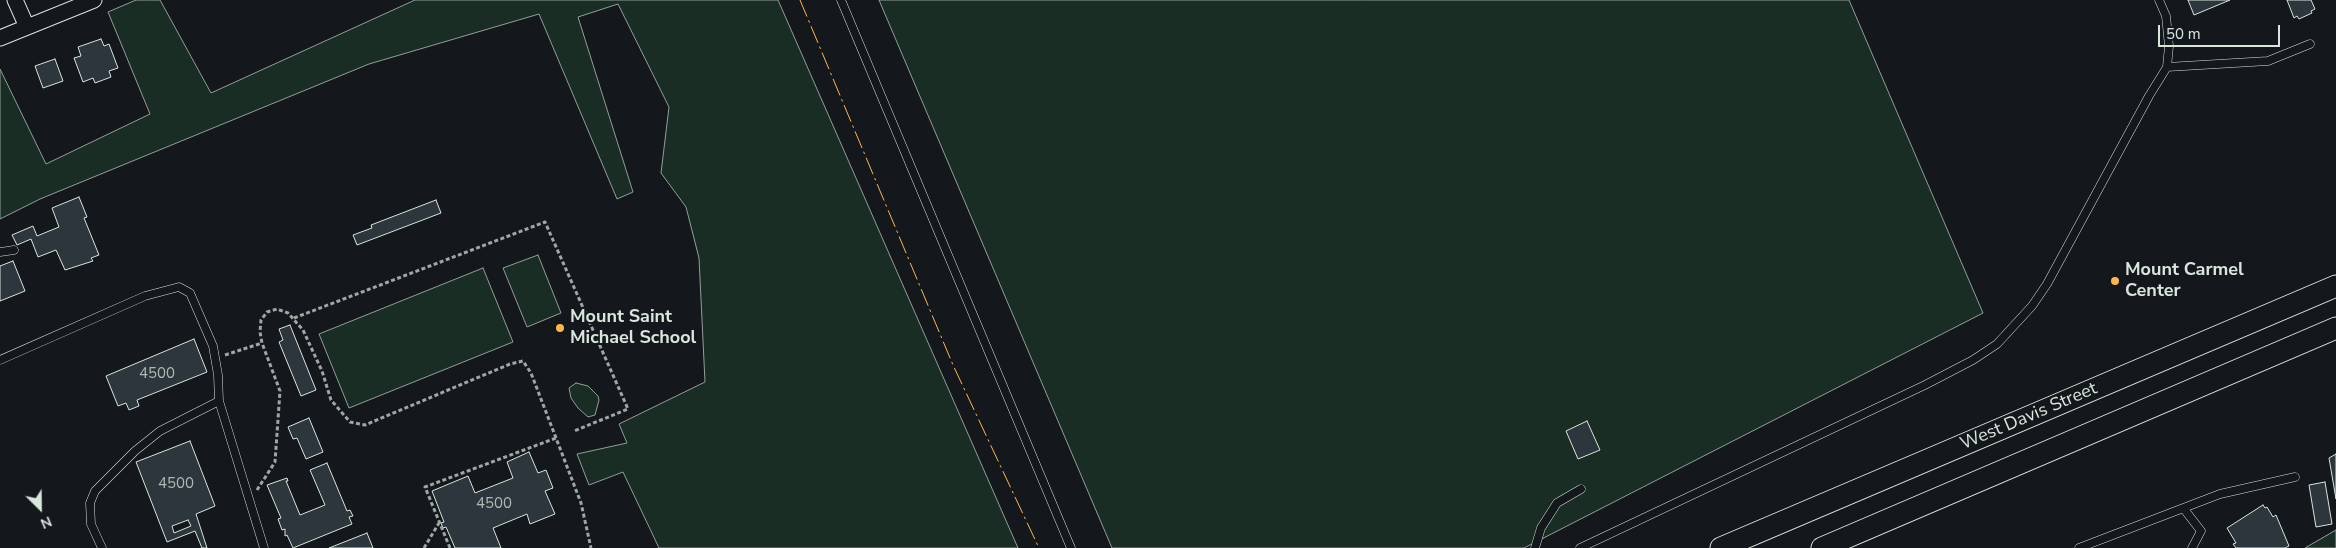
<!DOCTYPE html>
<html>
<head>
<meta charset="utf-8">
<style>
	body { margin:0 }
	#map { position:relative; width:2336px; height:548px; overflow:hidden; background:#14181c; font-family:"Nunito Sans",sans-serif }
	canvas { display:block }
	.north { position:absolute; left:15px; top:483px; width:50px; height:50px; -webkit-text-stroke:4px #14181c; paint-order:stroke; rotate:157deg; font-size:14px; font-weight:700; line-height:20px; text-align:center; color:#d8e6dc }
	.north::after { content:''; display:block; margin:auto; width:18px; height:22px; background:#d8e6dc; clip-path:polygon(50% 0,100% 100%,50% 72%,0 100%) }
	.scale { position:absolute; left:2158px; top:25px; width:122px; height:22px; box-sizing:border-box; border:2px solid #d8e6dc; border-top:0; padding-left:6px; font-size:15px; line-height:18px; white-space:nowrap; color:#d8e6dc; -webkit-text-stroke:4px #14181c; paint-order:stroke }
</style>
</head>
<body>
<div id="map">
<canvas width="2336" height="548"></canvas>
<div class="north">N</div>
<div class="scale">50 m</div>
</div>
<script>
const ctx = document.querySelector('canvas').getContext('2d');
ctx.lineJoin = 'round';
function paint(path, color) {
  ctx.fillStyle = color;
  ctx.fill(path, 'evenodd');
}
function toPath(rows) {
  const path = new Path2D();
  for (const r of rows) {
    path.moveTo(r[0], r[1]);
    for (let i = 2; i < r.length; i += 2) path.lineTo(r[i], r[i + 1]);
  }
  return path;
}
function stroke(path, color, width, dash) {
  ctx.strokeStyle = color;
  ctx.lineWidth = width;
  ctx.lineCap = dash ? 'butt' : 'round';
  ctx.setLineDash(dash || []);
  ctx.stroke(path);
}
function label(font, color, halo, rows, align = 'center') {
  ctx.font = font + ' "Nunito Sans",sans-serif';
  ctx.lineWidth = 4;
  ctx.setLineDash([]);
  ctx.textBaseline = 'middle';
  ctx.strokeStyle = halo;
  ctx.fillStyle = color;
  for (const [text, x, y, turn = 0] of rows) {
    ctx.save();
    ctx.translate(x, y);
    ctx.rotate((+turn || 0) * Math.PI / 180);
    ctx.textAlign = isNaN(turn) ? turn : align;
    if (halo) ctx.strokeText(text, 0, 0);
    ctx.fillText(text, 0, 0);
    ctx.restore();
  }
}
const green = toPath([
	[136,0,160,0,211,93,415,0,778,0,1018,548,659,548,623,472,589,485,577,454,627,443,619,424,705,382,699,258,686,207,661,173,669,107,618,4,578,17,633,192,617,199,539,14,369,64,40,199,0,219,0,69,46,164,150,114,108,12,136,0],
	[879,0,1849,0,1983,313,1524,548,1112,548,879,0],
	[538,255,561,313,527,327,503,268,538,255],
	[483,268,513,342,349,408,319,334,483,268],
	[576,383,588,386,598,396,599,400,595,415,588,417,578,408,571,398,569,388,576,383],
	[2336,530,2336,548,2305,548,2336,530]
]);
paint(green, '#1a2d24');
stroke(green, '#939e99', 1);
const building = toPath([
	[2188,0,2230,0,2194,15,2188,0],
	[2287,0,2311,0,2315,9,2311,11,2312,13,2299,19,2297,16,2294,18,2287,0],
	[101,39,104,46,109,44,118,68,109,71,111,77,95,83,93,78,83,82,74,58,81,56,78,47,101,39],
	[55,59,63,81,43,88,35,66,55,59],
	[79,197,87,217,84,218,99,255,91,258,93,261,65,270,56,250,38,257,31,239,17,245,12,235,33,226,37,236,59,227,52,208,79,197],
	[436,200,441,213,357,245,353,235,372,228,371,225,436,200],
	[13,261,25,291,0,301,0,266,13,261],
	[290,325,316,390,301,396,279,342,283,340,279,329,290,325],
	[194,339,207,372,137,400,139,406,129,410,126,403,118,406,106,376,194,339],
	[309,418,323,452,306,459,297,438,293,439,288,427,309,418],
	[1587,421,1600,450,1578,459,1566,431,1587,421],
	[190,441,215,506,196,514,207,548,202,548,195,531,167,542,136,462,190,441],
	[188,520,191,526,174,533,172,526,188,520],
	[529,452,538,473,546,470,553,488,545,491,555,514,530,524,527,514,493,528,501,548,455,548,446,527,443,528,441,523,444,522,432,491,468,476,475,493,513,478,507,462,529,452],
	[2336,454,2336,499,2329,458,2336,454],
	[327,463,347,511,350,510,353,516,349,517,352,524,293,548,287,535,285,536,285,529,282,530,278,519,281,518,267,485,287,478,288,481,286,481,300,515,325,505,310,470,327,463],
	[2325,482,2332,524,2316,527,2309,485,2325,482],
	[2263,505,2265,508,2267,507,2273,517,2276,515,2289,546,2285,548,2236,548,2233,544,2236,543,2227,528,2263,505],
	[367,533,373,548,329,548,367,533]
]);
paint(building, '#2c363c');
stroke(building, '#d8e6dc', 1);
const lane = toPath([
	[841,0,1071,548],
	[2159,0,2166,16,2169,46,2167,67],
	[0,252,14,250],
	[0,360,145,296,179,287,190,293,213,346,218,375,219,401,264,548],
	[2184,509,2201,531,2192,548],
	[102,548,91,524,90,503,95,491,135,451,160,431,219,401],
	[1535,548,1541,528,1557,503,1581,489],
	[1580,548,1925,385,1973,360,1997,344,2032,306,2047,284,2149,96,2167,67,2268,61,2310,44],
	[2079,548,2220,494,2295,477]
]);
const street = toPath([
	[15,0,27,27],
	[0,38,94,0]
]);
const secondary = toPath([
	[1721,548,2336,286],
	[1822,548,2336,328]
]);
stroke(lane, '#d8e6dc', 9);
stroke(street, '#d8e6dc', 17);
stroke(secondary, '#d8e6dc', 23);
stroke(toPath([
	[294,318,545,222,628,409,574,431],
	[225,355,262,343],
	[257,490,275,462,280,391,262,343,260,332,261,320,267,312,277,309,288,313,303,330,322,371,331,400,350,422,365,425,510,364,523,361,531,373,581,503,591,548],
	[424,548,439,523],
	[450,548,425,487,556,438]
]), '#9da8a2', 3, [4, 2.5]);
stroke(lane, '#14181c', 8);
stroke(street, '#14181c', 15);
stroke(secondary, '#14181c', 21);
stroke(toPath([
	[800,0,953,365,1039,548]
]), '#ffb74d', 1, [18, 4, 2.5, 4]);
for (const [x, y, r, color] of [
	[2115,281,5,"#ffb74d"],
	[560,328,5,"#ffb74d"]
]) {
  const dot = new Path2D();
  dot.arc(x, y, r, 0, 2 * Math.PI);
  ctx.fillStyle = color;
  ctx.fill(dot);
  stroke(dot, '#14181c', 2);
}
label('15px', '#adbab4', null, [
	["4500",157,374],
	["4500",176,484],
	["4500",494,504]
]);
label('bold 18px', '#d8e6dc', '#14181c', [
	["Mount Carmel",2125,271],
	["Center",2125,292],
	["Mount Saint",570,318],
	["Michael School",570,339]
], 'left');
label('18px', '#d8e6dc', '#14181c', [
	["West Davis Street",2029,417,-23]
]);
</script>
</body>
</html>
